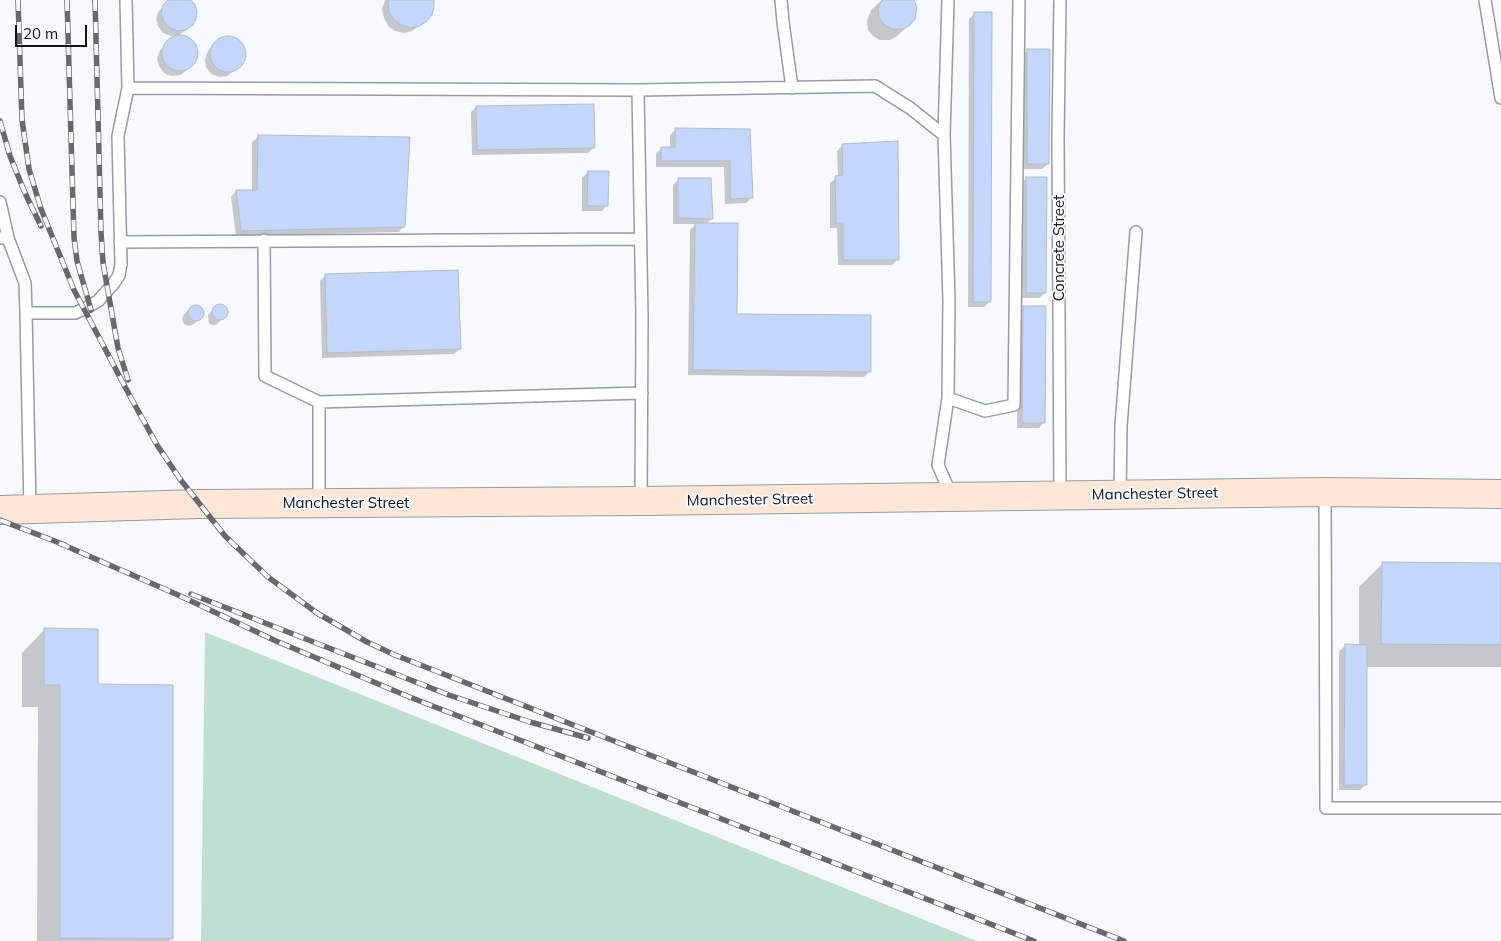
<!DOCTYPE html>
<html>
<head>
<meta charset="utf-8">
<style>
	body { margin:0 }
	#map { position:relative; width:1501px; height:941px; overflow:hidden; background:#f6f9fe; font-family:Mulish,sans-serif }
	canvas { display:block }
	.scale { position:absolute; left:15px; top:25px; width:72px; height:22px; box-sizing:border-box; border:2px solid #141516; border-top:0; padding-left:6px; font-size:15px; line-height:18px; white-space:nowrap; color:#141516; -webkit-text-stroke:4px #f6f9fe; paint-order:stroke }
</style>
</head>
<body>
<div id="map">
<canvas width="1501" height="941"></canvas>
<div class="scale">20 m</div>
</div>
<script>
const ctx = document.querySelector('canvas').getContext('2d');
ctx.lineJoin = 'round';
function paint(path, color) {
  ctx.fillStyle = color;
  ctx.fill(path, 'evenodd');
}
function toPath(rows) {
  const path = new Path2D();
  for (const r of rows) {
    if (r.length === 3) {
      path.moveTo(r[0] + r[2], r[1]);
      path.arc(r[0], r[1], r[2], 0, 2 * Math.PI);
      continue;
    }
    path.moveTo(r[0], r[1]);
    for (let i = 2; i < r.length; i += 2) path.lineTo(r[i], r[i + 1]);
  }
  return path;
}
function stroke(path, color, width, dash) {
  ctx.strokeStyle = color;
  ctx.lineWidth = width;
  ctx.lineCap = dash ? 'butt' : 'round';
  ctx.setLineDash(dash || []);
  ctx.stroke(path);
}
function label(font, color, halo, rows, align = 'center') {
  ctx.font = font + ' Mulish,sans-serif';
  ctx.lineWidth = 4;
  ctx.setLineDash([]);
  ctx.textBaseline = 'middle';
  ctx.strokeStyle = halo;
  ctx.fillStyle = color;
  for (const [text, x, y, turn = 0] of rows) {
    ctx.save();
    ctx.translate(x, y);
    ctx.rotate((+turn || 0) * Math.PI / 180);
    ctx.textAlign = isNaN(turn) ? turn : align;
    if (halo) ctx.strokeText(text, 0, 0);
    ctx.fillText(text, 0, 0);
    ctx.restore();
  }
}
paint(toPath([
	[205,632,977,941,201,941]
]), '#bfe0d0');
paint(toPath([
	[170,0,186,30,179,35,171,36,163,33,158,26,156,19,158,12],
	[385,0,433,0,425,21,412,31,404,33,395,31,388,26,384,18,382,9],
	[882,0,912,0,909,25,896,37,890,40,880,40,873,36,868,30,867,21,871,10],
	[975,13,989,302,984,307,968,307,969,19],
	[176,37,184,37,191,40,197,51,196,58,187,70,180,75,171,76,164,73,159,66,157,59,159,52,164,46,170,40],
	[224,38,231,38,238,41,244,52,244,59,234,71,227,76,219,77,211,74,206,67,205,60,207,53,211,47,217,41],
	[1028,50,1048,164,1042,169,1022,169,1022,56],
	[476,107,594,147,588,153,472,155,471,112],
	[676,129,749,130,752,197,746,203,725,204,724,167,656,167,656,153,662,148,670,148,670,135],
	[258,137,404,226,399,232,236,236,231,197,236,191,252,191,252,142],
	[843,145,898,259,892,265,838,265,837,228,830,228,830,183,838,177,837,151],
	[588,172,607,205,602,211,582,211,582,178],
	[1026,178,1045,293,1039,298,1021,298,1021,184],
	[679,179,712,218,706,224,736,315,870,371,864,377,688,375,690,230,696,224,673,224,673,185],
	[326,275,460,349,454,354,322,358,320,281],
	[192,306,200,308,202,315,194,324,189,326,184,324,182,320,183,316],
	[217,306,221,306,225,308,227,312,226,316,219,322,216,325,212,325,209,323,208,315],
	[1023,307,1044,422,1039,428,1017,428,1018,313],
	[1382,564,1501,565,1501,667,1366,667,1365,785,1360,790,1339,790,1339,651,1345,646,1359,646,1359,587],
	[44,630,97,686,171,938,169,941,37,941,38,707,22,707,22,653]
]), '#0003');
const building = toPath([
	[168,0,191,0,195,5,197,11,196,19,193,25,186,30,177,31,169,27,163,20,161,13,163,5,168,0],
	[388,0,434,0,434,7,432,15,426,22,419,26,411,28,401,25,394,20,389,12,388,0],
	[882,0,914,0,917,7,915,19,910,25,903,29,892,29,885,25,879,18,878,8,882,0],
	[974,12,992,12,991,302,973,302,974,12],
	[180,53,18],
	[228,54,18],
	[1027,49,1050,49,1049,164,1027,164,1027,49],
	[594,104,595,148,477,150,476,106,594,104],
	[675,128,750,129,753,198,730,199,730,161,661,161,661,147,675,147,675,128],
	[258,135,410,137,405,227,241,231,236,190,257,190,258,135],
	[898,141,899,260,843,260,843,223,836,223,835,176,843,175,842,144,898,141],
	[588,171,609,171,608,206,587,206,588,171],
	[1026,177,1047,177,1046,293,1026,293,1026,177],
	[678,178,711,178,713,219,678,218,678,178],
	[695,223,738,223,737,314,871,315,871,372,693,370,695,223],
	[458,270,461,349,327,353,325,274,458,270],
	[220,312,8],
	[196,313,8],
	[1023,306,1046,306,1045,423,1022,423,1023,306],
	[1382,562,1501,563,1501,645,1381,644,1382,562],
	[44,628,98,629,98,684,173,685,173,939,60,938,60,685,44,685,44,628],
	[1345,644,1367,645,1367,785,1344,785,1345,644]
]);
paint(building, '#c3d7fd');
stroke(building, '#b7babf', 1);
const lane = toPath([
	[126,0,128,88],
	[781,0,783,22,792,88],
	[948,0,944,135,949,300,948,398,938,465,952,497],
	[1060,0,1058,136,1060,496],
	[1485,0,1501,98],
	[638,90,642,317,641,501],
	[0,202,8,238,2,238],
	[8,238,25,283,26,313],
	[264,240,265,376,319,402,319,504],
	[120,242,640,239],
	[948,398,985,411,1014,405,1019,0],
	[319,402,642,393],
	[1325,492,1326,808,1501,808],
	[1120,494,1121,426,1136,232],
	[30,509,26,313,75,313,84,309,98,301,114,283,119,275,121,264,118,136,128,88,638,90,875,86,910,108,944,135]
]);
const secondary = toPath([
	[0,510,199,504,641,501,1325,492,1501,494]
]);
stroke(lane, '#989ba0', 14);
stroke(secondary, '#989ba0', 30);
stroke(lane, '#fff', 11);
stroke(secondary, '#fee7d7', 28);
const rail = toPath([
	[18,0,22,120,29,169,41,209,74,290,131,398,157,445,180,479,225,536,268,577,317,613,367,642,395,655,1124,941],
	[67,0,74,238,77,261,91,310],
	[95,0,101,232,103,263,118,348,128,380],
	[0,121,10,156,25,193,41,226],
	[0,520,65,545],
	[59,543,176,594,276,641,407,696,1034,941],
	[191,594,449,695,530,722,588,738]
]);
stroke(rail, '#67696b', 5.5);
stroke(rail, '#f6f9fe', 4, [11]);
label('15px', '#141516', '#f6f9fe', [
	["Concrete Street",1059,248,-90],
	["Manchester Street",1155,494,-1],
	["Manchester Street",750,500,-1],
	["Manchester Street",346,503]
]);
</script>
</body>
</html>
